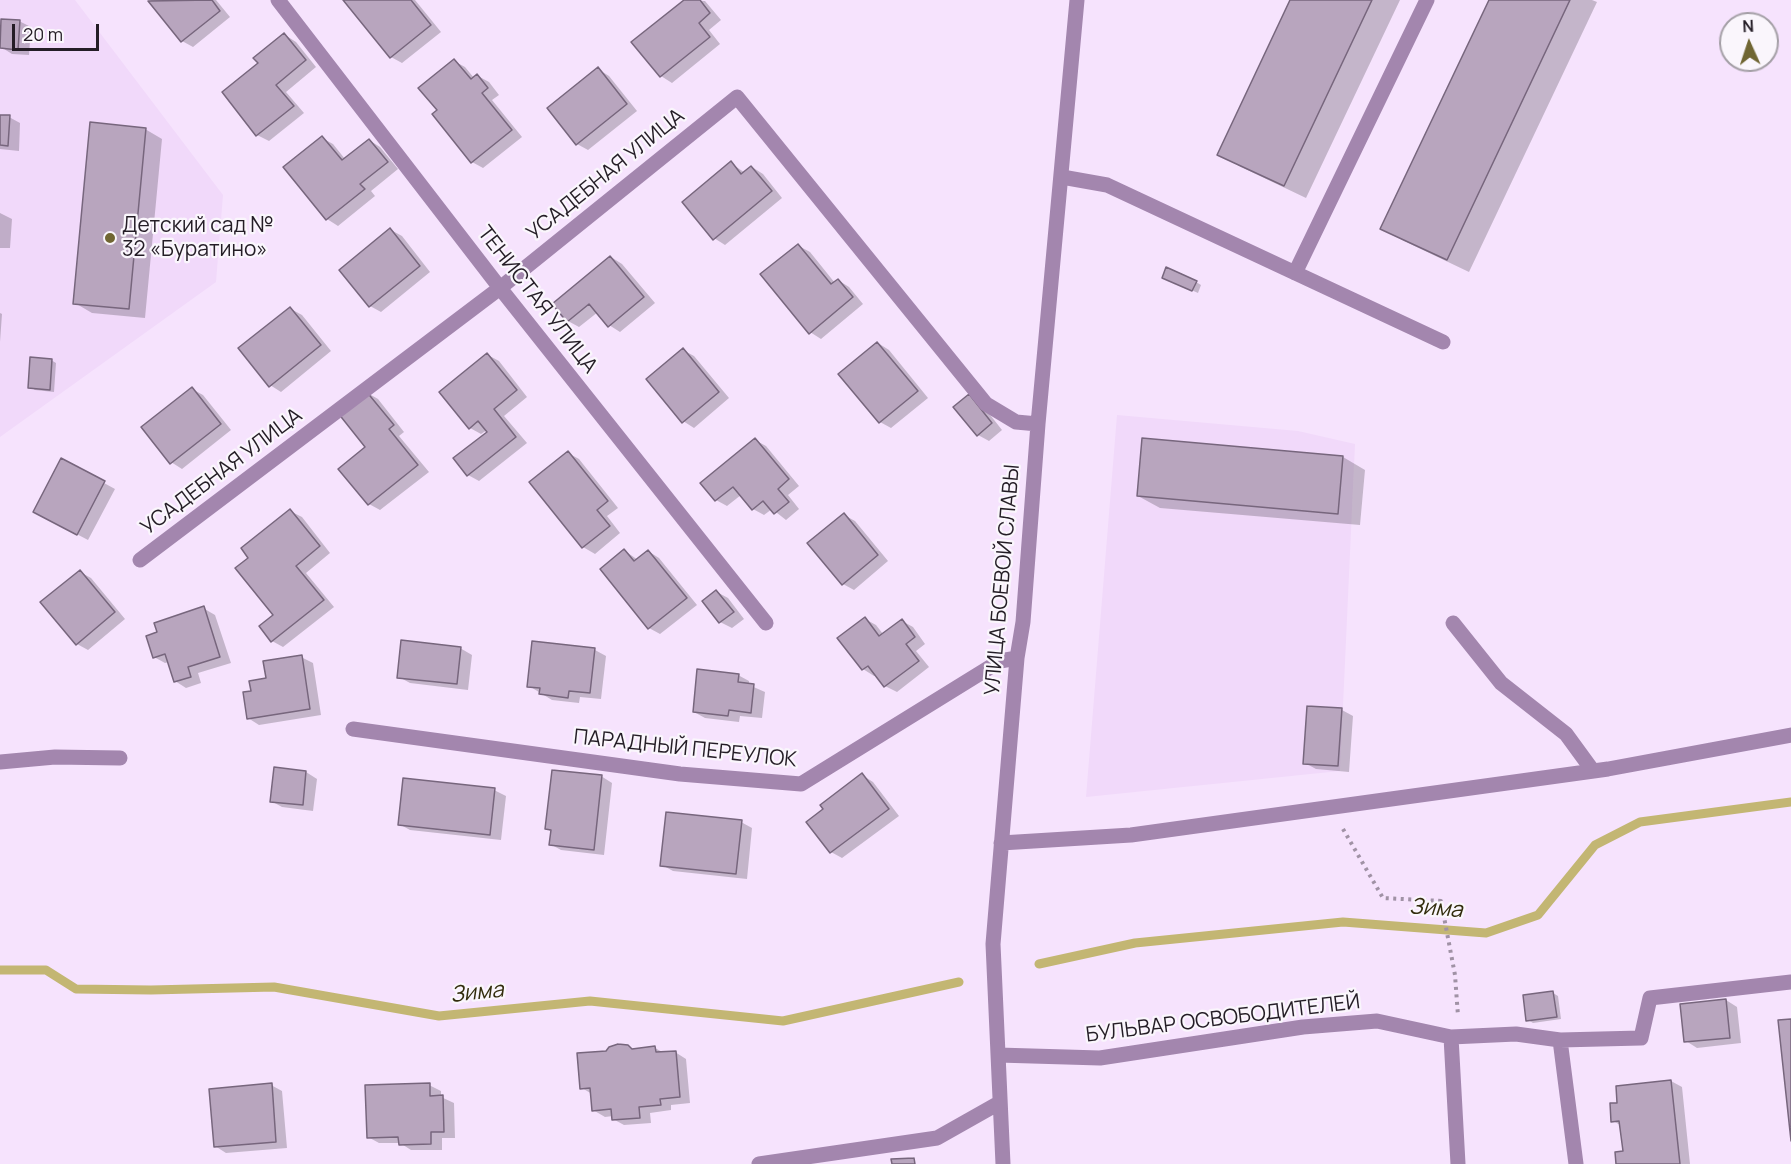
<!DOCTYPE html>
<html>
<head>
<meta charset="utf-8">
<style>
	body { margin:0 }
	#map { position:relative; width:1791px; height:1164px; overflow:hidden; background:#f6e3fd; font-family:Manrope,sans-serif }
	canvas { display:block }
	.north { position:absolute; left:1719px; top:12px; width:60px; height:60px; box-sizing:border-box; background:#faf6fc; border:2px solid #a49fa6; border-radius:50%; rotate:357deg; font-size:16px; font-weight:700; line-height:24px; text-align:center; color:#241d26 }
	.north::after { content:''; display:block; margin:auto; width:21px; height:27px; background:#706633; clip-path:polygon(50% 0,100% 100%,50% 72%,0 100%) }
	.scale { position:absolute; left:12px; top:24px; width:87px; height:27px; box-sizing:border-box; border:3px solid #241d26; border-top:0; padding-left:8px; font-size:18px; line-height:21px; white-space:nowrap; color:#241d26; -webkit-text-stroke:4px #faf6fc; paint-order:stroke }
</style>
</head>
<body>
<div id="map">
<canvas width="1791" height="1164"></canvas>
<div class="north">N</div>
<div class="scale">20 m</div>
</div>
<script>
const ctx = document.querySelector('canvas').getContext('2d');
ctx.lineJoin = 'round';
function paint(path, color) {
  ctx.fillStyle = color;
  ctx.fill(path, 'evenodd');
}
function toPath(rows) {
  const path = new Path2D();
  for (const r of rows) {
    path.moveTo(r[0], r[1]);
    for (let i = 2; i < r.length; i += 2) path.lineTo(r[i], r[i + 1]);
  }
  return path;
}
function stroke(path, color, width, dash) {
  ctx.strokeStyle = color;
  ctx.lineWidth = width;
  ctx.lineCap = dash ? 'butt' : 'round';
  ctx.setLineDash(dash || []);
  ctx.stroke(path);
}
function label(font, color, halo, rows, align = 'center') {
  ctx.font = font + ' Manrope,sans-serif';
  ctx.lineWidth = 4.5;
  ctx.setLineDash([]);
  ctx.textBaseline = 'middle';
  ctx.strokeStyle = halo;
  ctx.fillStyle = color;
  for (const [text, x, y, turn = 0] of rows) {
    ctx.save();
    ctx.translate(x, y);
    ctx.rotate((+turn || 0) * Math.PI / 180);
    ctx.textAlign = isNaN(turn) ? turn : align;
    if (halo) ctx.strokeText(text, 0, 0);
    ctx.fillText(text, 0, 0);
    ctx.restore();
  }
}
paint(toPath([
	[0,0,75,0,223,195,216,282,0,437],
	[1117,415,1298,431,1355,444,1340,771,1086,797]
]), '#f1d9fa');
paint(toPath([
	[151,0,216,0,230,17,193,47,182,41,150,1],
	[345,0,415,0,441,32,402,63,391,57],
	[687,0,705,1,721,20,709,30,720,44,672,83,661,76],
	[1292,0,1400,0,1306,198,1241,167,1219,154],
	[1490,0,1592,0,1597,2,1469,272,1404,241,1382,228],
	[19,21,31,27,29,55,12,54,1,47],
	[285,35,296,42,316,67,286,92,304,113,269,141,257,135,260,64],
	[454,61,465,67,474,78,478,76,489,82,499,95,492,100,522,137,483,168,472,162,439,111],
	[598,69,609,76,637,111,588,150,577,144],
	[0,116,9,117,20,123,19,151,0,149],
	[145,129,162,139,145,318,92,313,75,303],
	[322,138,333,144,345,159,369,140,380,147,398,169,371,191,375,196,338,226,327,219,286,167],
	[731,163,745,173,752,167,763,174,782,198,725,245,714,238],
	[0,213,12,219,10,248,0,248],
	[391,230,402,236,430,272,381,312,370,306],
	[799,246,810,252,835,283,838,280,849,287,863,304,821,339,810,332],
	[611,257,622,264,655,303,620,332,609,325,598,312,579,327,568,321],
	[1169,280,1196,282,1201,285,1198,293],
	[291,309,302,315,331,351,281,392,270,385],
	[0,313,2,314,0,342],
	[878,343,889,350,928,398,891,428,880,422],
	[683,350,694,356,729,398,694,428,683,421],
	[488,355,499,361,527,397,504,416,527,443,479,481,468,475,489,432,487,430,481,434,470,428],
	[51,360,56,363,54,392,35,390,30,387],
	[192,389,203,395,231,430,182,469,171,462],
	[366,392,378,399,404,432,399,436,429,472,380,510,369,504],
	[980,402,1002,430,989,441,978,435],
	[755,440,766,446,799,486,788,495,799,509,786,520,772,509,764,515,753,509,741,495,727,506,716,500],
	[568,453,579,459,618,508,607,516,620,533,595,554,583,547,532,482],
	[1343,457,1365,470,1360,525,1160,508,1138,496],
	[62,460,115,489,88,540,46,518],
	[290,511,302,517,330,553,306,573,334,607,283,647,272,641,261,627,275,616,250,558],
	[844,515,855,521,888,561,854,590,843,584],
	[625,551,638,560,648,551,659,558,697,605,660,634,649,628,602,569],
	[80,572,91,578,125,619,88,650,77,644],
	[717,592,728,598,744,619,732,628,720,622,704,601],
	[203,608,215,615,231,663,198,673,201,683,186,688,175,681,169,662,165,663,154,657],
	[865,619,876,625,883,634,902,621,913,627,925,644,916,651,929,667,897,692,885,686,877,674,874,676,863,669,839,638],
	[533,643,595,650,606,656,601,699,580,697,579,703,552,700,529,686],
	[460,648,472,655,468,690,410,683,399,677],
	[301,657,313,663,321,715,259,725,248,718,252,693,267,679],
	[738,675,749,681,749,685,765,692,762,718,740,716,739,722,705,718,694,712],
	[1309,708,1342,710,1353,716,1349,772,1316,769,1305,763],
	[306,772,317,779,313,811,282,807,271,801],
	[862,775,873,782,899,816,842,858,831,852],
	[601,776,612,783,604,855,561,850,550,844,552,832,547,829],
	[494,790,506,796,501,840,410,830,399,824],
	[741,822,752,828,747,879,673,871,662,865],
	[1553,993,1558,996,1561,1019,1533,1023,1528,1020],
	[1726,1000,1737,1007,1741,1043,1697,1048,1686,1041],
	[655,1048,664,1053,675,1052,686,1059,690,1103,671,1105,671,1110,650,1113,651,1123,624,1125,613,1119,613,1116,605,1117,593,1110,592,1094,582,1088,634,1050],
	[1671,1081,1682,1087,1690,1164,1618,1164,1625,1153,1622,1126,1613,1121,1619,1104],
	[271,1085,282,1091,287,1148,226,1153,215,1146],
	[429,1085,441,1091,441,1097,454,1103,455,1138,442,1138,442,1150,411,1150,400,1143,379,1143,368,1137]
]), '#0003');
stroke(toPath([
	[1039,964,1135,943,1343,922,1486,933,1538,915,1595,845,1640,822,1791,802],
	[0,970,46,970,76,989,151,990,274,987,439,1016,590,1001,783,1021,959,982]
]), '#c3b673', 9);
const building = toPath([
	[212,0,220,11,181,42,148,1,212,0],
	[343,0,411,0,431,25,390,58,343,0],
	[684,0,700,0,710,13,699,23,710,37,660,77,631,42,684,0],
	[1290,0,1372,0,1284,186,1217,155,1290,0],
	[1489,0,1570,0,1447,260,1380,229,1489,0],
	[1,19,20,20,18,50,0,48,1,19],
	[284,33,306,60,276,85,294,106,256,136,222,92,258,63,253,58,284,33],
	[454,59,471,79,477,74,488,88,482,93,512,130,471,163,432,114,437,110,418,88,454,59],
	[598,67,627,104,576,145,547,108,598,67],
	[0,115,10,115,8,146,0,145,0,115],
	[90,122,146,128,129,309,73,304,90,122],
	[322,136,342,160,369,139,388,162,360,184,365,189,326,220,283,167,322,136],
	[731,161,741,174,751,166,772,191,713,240,682,202,731,161],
	[390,228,420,266,369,307,339,270,390,228],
	[798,244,831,284,838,279,853,297,809,334,760,274,798,244],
	[610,256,644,297,608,327,589,304,567,322,552,304,610,256],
	[1166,267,1197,281,1192,291,1162,278,1166,267],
	[290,307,321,345,269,387,238,348,290,307],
	[877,342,918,391,879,423,838,374,877,342],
	[683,348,719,392,682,423,646,379,683,348],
	[487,353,517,390,494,409,516,437,467,476,453,458,487,432,478,421,469,429,439,392,487,353],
	[30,357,52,359,50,390,28,388,30,357],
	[192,387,221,424,170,464,141,427,192,387],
	[366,391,394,425,389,429,418,465,368,505,338,469,365,447,338,413,366,391],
	[969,394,992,423,977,436,953,407,969,394],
	[755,438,789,479,778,489,789,502,774,514,763,501,752,510,733,487,715,501,700,483,755,438],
	[1142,438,1343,456,1338,514,1137,496,1142,438],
	[568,451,608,501,597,510,610,526,582,548,529,482,568,451],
	[61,458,105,481,77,535,33,512,61,458],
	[290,509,320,546,296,566,324,600,271,642,259,626,273,615,235,568,248,558,241,548,290,509],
	[844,513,878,555,842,585,807,543,844,513],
	[624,549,634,561,648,550,687,598,648,629,600,569,624,549],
	[80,570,115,612,76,645,40,602,80,570],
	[716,590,734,612,719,623,702,601,716,590],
	[204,606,220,657,188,667,191,677,174,682,165,654,153,658,146,636,157,632,154,623,204,606],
	[865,617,879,636,902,619,915,637,906,644,919,661,884,687,868,666,862,670,837,638,865,617],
	[401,640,461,647,457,684,397,678,401,640],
	[532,641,595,648,590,693,569,691,568,698,539,694,540,688,527,687,532,641],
	[302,655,310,709,247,719,243,692,251,691,249,681,266,678,263,661,302,655],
	[697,669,739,674,738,682,754,684,751,713,729,710,728,716,693,712,697,669],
	[1307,706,1342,708,1338,766,1303,764,1307,706],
	[274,767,306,771,303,805,270,802,274,767],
	[552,770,602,775,594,850,549,845,551,830,545,829,552,770],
	[862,773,889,809,830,853,806,822,823,809,820,805,862,773],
	[403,778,495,788,490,835,398,825,403,778],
	[666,812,742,820,736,874,660,866,666,812],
	[1553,991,1557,1017,1526,1021,1523,995,1553,991],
	[1726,999,1730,1038,1684,1042,1680,1004,1726,999],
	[1791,1019,1791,1141,1778,1020,1791,1019],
	[618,1044,628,1045,632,1049,655,1046,656,1052,676,1051,680,1097,660,1099,661,1105,639,1107,640,1118,612,1120,611,1109,592,1111,590,1088,580,1089,577,1053,606,1051,609,1047,618,1044],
	[1671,1080,1680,1164,1616,1164,1615,1152,1623,1151,1619,1121,1611,1122,1610,1103,1617,1103,1616,1086,1671,1080],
	[272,1083,276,1142,214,1147,209,1089,272,1083],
	[430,1083,430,1096,443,1095,444,1132,431,1132,431,1144,399,1145,398,1137,367,1138,365,1085,430,1083],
	[914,1158,915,1164,892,1164,891,1159,914,1158]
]);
paint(building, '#b8a5be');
stroke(building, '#77667d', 1.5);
stroke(toPath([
	[1343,829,1383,898,1441,901,1455,975,1458,1016]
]), '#a092a5', 4, [3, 4.5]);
stroke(toPath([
	[278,0,500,288,766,623],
	[1062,177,1107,185,1443,342],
	[1295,273,1427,0],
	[140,560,500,288,737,97,986,404,1016,422,1038,424],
	[1453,623,1501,683,1566,734,1593,771],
	[353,729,680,774,801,784,1000,661,1017,658],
	[0,762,55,757,120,758],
	[1001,843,1131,835,1608,769,1791,735],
	[1451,1037,1458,1164],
	[1560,1040,1576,1164],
	[998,1055,1100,1058,1303,1027,1377,1021,1451,1037,1516,1034,1560,1040,1641,1038,1650,998,1791,982],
	[759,1164,937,1138,999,1103],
	[1003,1164,993,944,1017,658,1023,622,1038,424,1077,0]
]), '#a386ae', 15);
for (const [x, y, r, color] of [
	[110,238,6,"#706633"]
]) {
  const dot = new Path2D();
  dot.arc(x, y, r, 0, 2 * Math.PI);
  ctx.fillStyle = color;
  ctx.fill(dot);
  stroke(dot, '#faf6fc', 2);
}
label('21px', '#241d26', '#faf6fc', [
	["УСАДЕБНАЯ УЛИЦА",606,175,-39],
	["ТЕНИСТАЯ УЛИЦА",537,300,52],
	["УСАДЕБНАЯ УЛИЦА",222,472,-37],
	["УЛИЦА БОЕВОЙ СЛАВЫ",1003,580,-85],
	["ПАРАДНЫЙ ПЕРЕУЛОК",685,749,6],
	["БУЛЬВАР ОСВОБОДИТЕЛЕЙ",1223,1019,-7]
]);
label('21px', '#241d26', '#faf6fc', [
	["Детский сад №",122,226],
	["32 «Буратино»",122,250]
], 'left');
label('italic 22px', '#332d0e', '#faf6fc', [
	["Зима",1436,909,4],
	["Зима",477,993,-6]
]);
</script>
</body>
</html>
